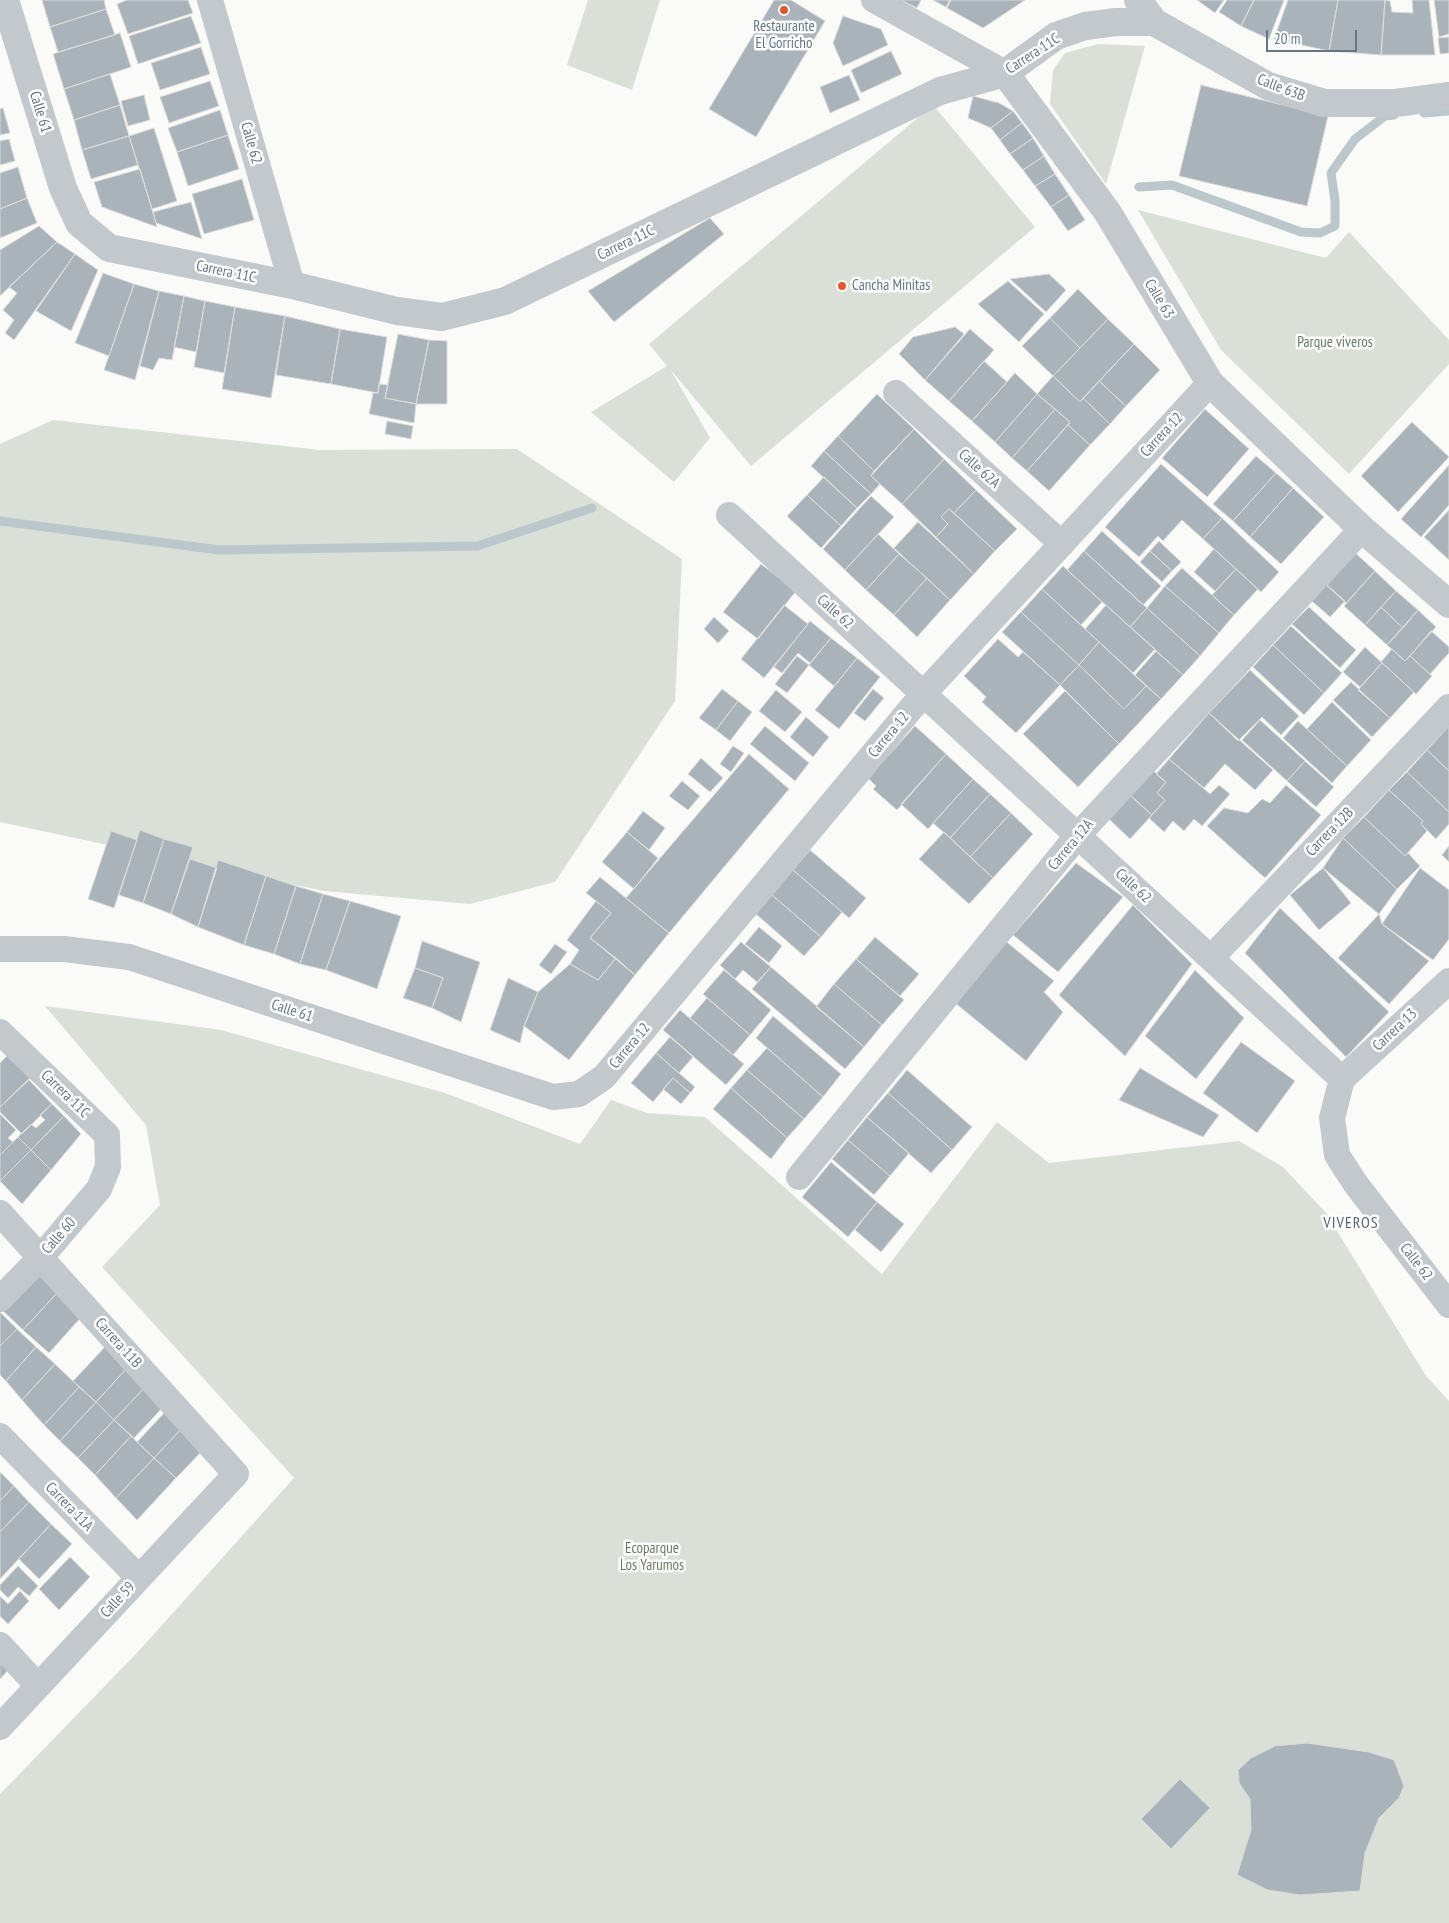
<!DOCTYPE html>
<html>
<head>
<meta charset="utf-8">
<style>
	body { margin:0 }
	#map { position:relative; width:1449px; height:1923px; overflow:hidden; background:#fafaf8; font-family:"PT Sans Narrow",sans-serif }
	canvas { display:block }
	.scale { position:absolute; left:1266px; top:30px; width:91px; height:22px; box-sizing:border-box; border:2px solid #657683; border-top:0; padding-left:6px; font-size:15px; line-height:18px; white-space:nowrap; color:#657683; -webkit-text-stroke:4px #fff; paint-order:stroke }
</style>
</head>
<body>
<div id="map">
<canvas width="1449" height="1923"></canvas>
<div class="scale">20 m</div>
</div>
<script>
const ctx = document.querySelector('canvas').getContext('2d');
ctx.lineJoin = 'round';
function paint(path, color) {
  ctx.fillStyle = color;
  ctx.fill(path, 'evenodd');
}
function toPath(rows) {
  const path = new Path2D();
  for (const r of rows) {
    path.moveTo(r[0], r[1]);
    for (let i = 2; i < r.length; i += 2) path.lineTo(r[i], r[i + 1]);
  }
  return path;
}
function stroke(path, color, width, dash) {
  ctx.strokeStyle = color;
  ctx.lineWidth = width;
  ctx.lineCap = dash ? 'butt' : 'round';
  ctx.setLineDash(dash || []);
  ctx.stroke(path);
}
function label(font, color, halo, rows, align = 'center') {
  ctx.font = font + ' "PT Sans Narrow",sans-serif';
  ctx.lineWidth = 5;
  ctx.setLineDash([]);
  ctx.textBaseline = 'middle';
  ctx.strokeStyle = halo;
  ctx.fillStyle = color;
  for (const [text, x, y, turn = 0] of rows) {
    ctx.save();
    ctx.translate(x, y);
    ctx.rotate((+turn || 0) * Math.PI / 180);
    ctx.textAlign = isNaN(turn) ? turn : align;
    if (halo) ctx.strokeText(text, 0, 0);
    ctx.fillText(text, 0, 0);
    ctx.restore();
  }
}
paint(toPath([
	[588,0,660,0,632,90,567,65],
	[1098,44,1145,46,1106,184,1050,104,1053,70,1065,53],
	[933,105,1035,227,751,466,670,369,710,438,674,482,591,412,667,366,649,344],
	[1138,210,1326,258,1349,232,1449,340,1449,364,1349,474,1221,350],
	[53,420,320,450,517,449,682,559,675,701,555,882,470,904,324,891,0,822,0,444],
	[45,1006,221,1030,445,1093,580,1144,611,1100,647,1113,705,1117,882,1274,997,1122,1049,1163,1239,1141,1283,1167,1326,1213,1426,1376,1449,1401,1449,1923,0,1923,0,1794,136,1654,294,1478,102,1267,160,1205,146,1125]
]), '#dadfd7');
stroke(toPath([
	[1424,113,1449,111],
	[1139,187,1172,185,1301,232,1320,233,1335,226,1335,200,1331,173,1355,139,1385,116,1394,115],
	[0,521,219,550,477,546,592,508]
]), '#bbc7cb', 9);
const building = toPath([
	[42,0,104,0,106,9,50,27,42,0],
	[127,0,188,0,193,13,128,34,117,4,127,0],
	[774,0,791,0,825,21,756,137,709,109,774,0],
	[901,0,921,0,917,8,901,0],
	[933,0,950,0,946,7,933,0],
	[951,0,1025,0,983,28,947,8,951,0],
	[1197,0,1224,0,1215,13,1197,0],
	[1227,0,1254,0,1241,26,1219,12,1227,0],
	[1254,0,1284,0,1269,39,1241,26,1254,0],
	[1288,0,1338,0,1329,51,1274,39,1288,0],
	[1338,0,1385,0,1381,55,1329,51,1338,0],
	[1385,0,1390,1,1392,12,1413,13,1412,0,1429,0,1435,55,1381,55,1385,0],
	[1434,0,1449,0,1449,34,1439,37,1434,0],
	[106,9,115,35,58,52,50,27,106,9],
	[191,16,201,43,138,64,129,36,191,16],
	[843,16,881,29,888,45,843,66,833,43,843,16],
	[120,33,131,67,64,89,53,54,120,33],
	[1449,37,1449,53,1440,54,1438,38,1449,37],
	[201,47,210,74,160,90,151,63,201,47],
	[891,51,902,74,861,93,851,70,891,51],
	[110,74,120,105,74,120,64,89,110,74],
	[849,75,860,100,830,113,820,87,849,75],
	[210,81,219,106,169,123,160,97,210,81],
	[1201,85,1328,116,1307,206,1179,176,1201,85],
	[144,95,150,120,128,126,121,101,144,95],
	[973,96,999,103,1013,111,991,128,968,118,973,96],
	[120,105,129,136,82,150,74,120,120,105],
	[3,108,10,133,0,135,0,109,3,108],
	[220,110,228,135,177,152,168,128,220,110],
	[1013,111,1022,123,1000,140,991,128,1013,111],
	[1022,123,1033,138,1010,154,1000,140,1022,123],
	[154,128,177,201,152,209,129,136,154,128],
	[228,135,239,169,188,186,177,152,228,135],
	[129,136,138,165,91,179,82,150,129,136],
	[1033,138,1044,156,1023,170,1010,154,1033,138],
	[9,139,15,161,0,165,0,141,9,139],
	[1044,156,1055,174,1035,186,1023,170,1044,156],
	[18,167,27,198,0,209,0,173,18,167],
	[140,169,156,223,157,227,102,207,94,182,140,169],
	[1055,174,1069,195,1051,207,1035,186,1055,174],
	[242,179,254,220,204,234,192,194,242,179],
	[1069,195,1085,220,1068,231,1051,207,1069,195],
	[27,198,37,223,0,238,0,209,27,198],
	[191,202,202,239,156,223,153,212,191,202],
	[710,218,724,234,614,322,588,291,710,218],
	[39,226,57,242,0,296,0,250,39,226],
	[57,242,75,254,14,340,5,333,14,320,3,310,17,293,9,287,57,242],
	[75,254,98,270,71,331,36,311,75,254],
	[103,273,134,284,109,356,75,343,103,273],
	[1049,274,1066,290,1046,312,1010,279,1049,274],
	[1008,281,1044,314,1019,342,978,304,1008,281],
	[134,284,159,291,135,380,104,370,134,284],
	[1078,289,1108,319,1080,348,1050,318,1078,289],
	[159,291,184,296,172,360,159,358,153,370,140,366,159,291],
	[184,296,205,301,196,352,174,347,184,296],
	[205,301,235,307,224,373,194,367,205,301],
	[235,307,285,316,271,398,222,389,235,307],
	[285,316,340,329,331,384,276,375,285,316],
	[1050,318,1080,348,1053,376,1022,346,1050,318],
	[1108,319,1134,344,1080,402,1053,376,1108,319],
	[955,327,964,334,925,380,899,354,913,337,955,327],
	[340,329,387,337,378,393,331,384,340,329],
	[970,329,994,350,949,401,925,380,970,329],
	[398,334,429,340,416,404,385,398,398,334],
	[429,340,447,341,447,404,416,404,429,340],
	[1134,344,1160,370,1126,406,1099,381,1134,344],
	[984,361,1007,382,972,421,949,401,984,361],
	[1015,373,1037,394,995,442,972,421,1015,373],
	[1053,376,1080,402,1083,398,1110,424,1090,445,1068,425,1070,422,1037,394,1053,376],
	[1099,381,1126,406,1110,424,1083,398,1099,381],
	[379,384,388,385,385,398,416,404,414,423,369,414,373,393,378,393,379,384],
	[877,394,914,429,874,471,838,436,877,394],
	[1037,394,1055,409,1012,458,995,442,1037,394],
	[1055,409,1070,422,1027,471,1012,458,1055,409],
	[1205,409,1249,449,1207,497,1162,458,1205,409],
	[387,421,413,426,411,439,385,434,387,421],
	[1412,422,1449,457,1398,512,1361,476,1412,422],
	[1068,425,1090,445,1049,491,1027,471,1068,425],
	[914,429,944,459,902,504,871,476,914,429],
	[838,436,874,471,871,476,880,484,871,494,824,451,838,436],
	[824,451,871,494,857,508,811,466,824,451],
	[1256,456,1276,473,1233,521,1213,504,1256,456],
	[944,459,976,490,954,513,949,509,941,517,948,524,936,537,902,504,944,459],
	[1161,464,1222,518,1203,539,1182,520,1163,541,1158,536,1139,557,1105,527,1161,464],
	[1449,465,1449,505,1421,537,1401,519,1449,465],
	[1276,473,1293,488,1250,537,1233,521,1276,473],
	[824,477,857,508,841,526,807,495,824,477],
	[1293,488,1324,517,1281,564,1250,537,1293,488],
	[976,490,1017,529,995,551,954,513,976,490],
	[807,495,841,526,821,548,787,516,807,495],
	[871,496,894,517,845,570,823,549,871,496],
	[949,509,995,551,974,574,936,537,948,524,941,517,949,509],
	[1449,510,1449,560,1424,537,1449,510],
	[1222,518,1279,572,1261,592,1203,539,1222,518],
	[918,522,974,574,950,600,894,548,918,522],
	[1102,531,1161,586,1143,605,1084,551,1102,531],
	[878,534,899,554,866,590,845,570,878,534],
	[1159,541,1181,562,1172,571,1150,551,1159,541],
	[1214,549,1236,569,1215,591,1194,572,1214,549],
	[1352,550,1375,571,1346,603,1323,582,1352,550],
	[1084,551,1147,608,1130,627,1067,570,1084,551],
	[1150,551,1172,571,1162,582,1140,562,1150,551],
	[899,554,927,578,894,615,866,590,899,554],
	[761,564,796,591,758,639,723,612,761,564],
	[1063,566,1102,602,1081,625,1042,589,1063,566],
	[1182,568,1234,615,1219,633,1165,586,1182,568],
	[1236,569,1258,589,1234,615,1212,595,1236,569],
	[1375,571,1396,591,1365,625,1344,606,1375,571],
	[1318,577,1345,601,1330,617,1304,594,1318,577],
	[927,578,950,600,917,637,894,615,927,578],
	[1165,586,1219,633,1200,656,1147,608,1165,586],
	[1042,589,1099,642,1079,665,1021,612,1042,589],
	[1396,591,1418,610,1403,628,1381,607,1396,591],
	[784,605,808,624,764,678,741,659,784,605],
	[1106,605,1155,649,1133,673,1085,629,1106,605],
	[1309,607,1356,650,1340,668,1292,624,1309,607],
	[1381,607,1403,628,1387,645,1365,625,1381,607],
	[1147,608,1200,656,1183,675,1130,627,1147,608],
	[1418,610,1436,627,1405,661,1387,645,1418,610],
	[1021,612,1079,665,1060,685,1002,632,1021,612],
	[714,617,729,631,718,643,704,629,714,617],
	[810,621,831,638,810,663,798,653,782,673,774,667,810,621],
	[1291,626,1342,673,1324,693,1273,645,1291,626],
	[1431,631,1449,647,1449,653,1430,674,1410,656,1431,631],
	[831,638,857,658,834,686,809,665,831,638],
	[998,639,1018,657,1023,652,1060,685,1016,733,982,702,986,697,964,676,998,639],
	[1099,642,1146,686,1124,709,1079,665,1099,642],
	[1273,645,1324,693,1304,715,1253,667,1273,645],
	[1365,647,1382,663,1360,687,1343,672,1365,647],
	[1392,649,1405,661,1410,656,1432,676,1416,694,1381,662,1392,649],
	[1156,651,1183,675,1161,699,1135,675,1156,651],
	[797,656,809,665,787,693,775,684,797,656],
	[857,658,880,677,839,729,815,710,857,658],
	[1382,663,1414,692,1390,718,1358,690,1382,663],
	[1079,665,1124,709,1146,686,1161,699,1119,744,1060,685,1079,665],
	[1250,670,1299,716,1281,735,1262,717,1238,741,1209,713,1250,670],
	[1351,682,1390,718,1372,737,1333,700,1351,682],
	[722,689,738,701,716,730,699,718,722,689],
	[873,689,884,698,865,721,854,713,873,689],
	[776,690,802,712,785,732,759,711,776,690],
	[1065,691,1119,744,1078,787,1023,734,1065,691],
	[738,701,752,712,730,741,716,730,738,701],
	[1332,702,1371,740,1347,766,1307,729,1332,702],
	[1209,713,1273,770,1255,790,1225,764,1204,788,1169,759,1209,713],
	[806,717,829,737,813,757,790,737,806,717],
	[1260,720,1305,761,1287,781,1242,740,1260,720],
	[1298,721,1347,766,1332,783,1283,738,1298,721],
	[765,726,809,763,795,781,750,744,765,726],
	[915,726,946,754,897,810,873,789,876,786,868,778,915,726],
	[1449,726,1449,771,1427,750,1449,726],
	[733,746,744,753,731,772,720,764,733,746],
	[1427,750,1449,771,1449,812,1407,772,1427,750],
	[749,754,789,789,669,933,626,898,749,754],
	[946,754,973,779,928,829,901,804,946,754],
	[701,758,723,778,710,792,688,774,701,758],
	[1169,759,1210,794,1219,785,1230,794,1202,826,1194,819,1184,831,1173,821,1164,832,1149,818,1165,800,1157,793,1166,782,1156,774,1169,759],
	[1305,761,1334,787,1316,807,1287,781,1305,761],
	[1148,766,1166,782,1157,793,1165,800,1152,815,1125,791,1148,766],
	[1407,772,1449,812,1449,824,1436,839,1421,824,1423,821,1389,790,1407,772],
	[973,779,990,794,950,838,933,823,973,779],
	[682,781,700,796,688,810,669,796,682,781],
	[1286,785,1321,815,1265,878,1207,826,1224,808,1248,813,1262,799,1270,803,1286,785],
	[1389,790,1423,821,1421,824,1427,831,1405,856,1364,817,1389,790],
	[1128,793,1152,815,1130,839,1107,817,1128,793],
	[990,794,1011,813,970,857,950,838,990,794],
	[643,811,665,828,649,850,627,832,643,811],
	[1011,813,1033,834,993,878,970,857,1011,813],
	[1364,817,1405,856,1408,853,1420,866,1397,889,1343,838,1364,817],
	[140,830,164,839,143,903,119,895,140,830],
	[111,831,137,840,114,908,88,899,111,831],
	[627,832,658,858,634,889,602,862,627,832],
	[944,832,993,878,969,904,919,859,944,832],
	[1343,838,1397,889,1379,914,1323,868,1343,838],
	[164,839,193,847,171,914,143,903,164,839],
	[1449,846,1449,862,1442,855,1449,846],
	[810,850,866,898,849,918,793,870,810,850],
	[190,859,217,868,198,927,171,914,190,859],
	[218,860,266,876,244,945,198,927,218,860],
	[1076,863,1123,897,1058,972,1013,935,1076,863],
	[1323,868,1351,903,1319,930,1290,895,1323,868],
	[1420,868,1449,890,1449,939,1433,960,1382,924,1420,868],
	[793,870,842,912,821,937,772,895,793,870],
	[266,876,296,886,274,954,244,945,266,876],
	[600,877,669,933,635,975,590,938,611,913,586,893,600,877],
	[296,886,323,894,300,964,274,954,296,886],
	[323,894,350,901,326,970,300,964,323,894],
	[772,895,821,937,804,956,756,914,772,895],
	[350,901,401,916,377,989,326,970,350,901],
	[596,901,611,913,590,938,616,958,598,980,570,964,579,950,567,940,596,901],
	[1133,905,1192,964,1125,1056,1059,995,1133,905],
	[1280,908,1389,1012,1346,1057,1245,953,1280,908],
	[1379,914,1382,924,1429,961,1389,1004,1338,958,1379,914],
	[759,927,782,946,769,963,745,944,759,927],
	[875,937,919,974,900,996,856,959,875,937],
	[1003,939,1054,981,1044,992,1063,1012,1026,1061,954,1002,1003,939],
	[422,941,480,962,461,1022,432,1008,443,978,415,968,422,941],
	[741,942,771,967,757,982,743,970,735,979,720,965,741,942],
	[555,944,567,952,551,974,539,965,555,944],
	[616,958,635,975,569,1060,524,1026,538,992,570,964,598,980,616,958],
	[856,959,904,1000,882,1025,834,984,856,959],
	[771,967,864,1047,845,1069,752,989,771,967],
	[415,968,443,978,432,1008,403,998,415,968],
	[724,970,771,1010,750,1035,703,994,724,970],
	[1195,970,1244,1018,1196,1079,1145,1036,1195,970],
	[508,978,538,992,524,1026,520,1043,490,1030,508,978],
	[834,984,882,1025,864,1047,816,1007,834,984],
	[707,998,750,1035,733,1055,690,1018,707,998],
	[680,1010,744,1064,726,1085,663,1030,680,1010],
	[773,1016,841,1074,823,1097,756,1038,773,1016],
	[670,1037,693,1057,679,1073,656,1053,670,1037],
	[1241,1042,1295,1081,1257,1133,1203,1093,1241,1042],
	[767,1048,823,1097,804,1119,747,1070,767,1048],
	[12,1051,35,1073,0,1107,0,1063,12,1051],
	[656,1053,695,1087,690,1093,673,1078,653,1102,631,1083,656,1053],
	[1140,1068,1219,1115,1203,1137,1119,1100,1140,1068],
	[747,1070,804,1119,787,1138,731,1088,747,1070],
	[907,1070,972,1127,952,1150,888,1093,907,1070],
	[673,1078,690,1093,681,1104,663,1089,673,1078],
	[29,1080,52,1104,22,1134,0,1112,0,1107,29,1080],
	[731,1088,787,1138,771,1159,713,1109,731,1088],
	[888,1093,952,1150,931,1173,867,1117,888,1093],
	[52,1104,64,1116,31,1150,18,1137,31,1124,36,1128,45,1120,40,1115,52,1104],
	[0,1114,16,1130,8,1138,13,1142,0,1155,0,1114],
	[64,1116,81,1134,51,1170,31,1150,64,1116],
	[867,1117,909,1153,890,1176,848,1140,867,1117],
	[18,1137,31,1150,0,1181,0,1155,18,1137],
	[848,1140,890,1176,874,1195,832,1159,848,1140],
	[31,1150,51,1170,22,1204,0,1181,31,1150],
	[831,1162,877,1202,848,1237,802,1197,831,1162],
	[877,1202,904,1224,881,1252,855,1230,877,1202],
	[33,1269,58,1292,23,1330,0,1308,33,1269],
	[58,1292,83,1315,49,1353,23,1330,58,1292],
	[0,1312,17,1329,0,1346,0,1312],
	[17,1329,36,1347,6,1381,0,1375,0,1346,17,1329],
	[36,1347,55,1364,22,1400,6,1381,36,1347],
	[105,1347,127,1368,96,1402,73,1381,105,1347],
	[55,1364,79,1387,44,1425,22,1400,55,1364],
	[127,1368,146,1386,114,1420,96,1402,127,1368],
	[146,1386,165,1405,134,1438,114,1420,146,1386],
	[79,1387,96,1402,60,1441,44,1425,79,1387],
	[96,1402,114,1420,78,1458,60,1441,96,1402],
	[166,1411,183,1427,154,1458,137,1442,166,1411],
	[114,1420,131,1436,95,1475,78,1458,114,1420],
	[183,1427,205,1448,176,1478,154,1458,183,1427],
	[131,1436,154,1458,116,1498,95,1475,131,1436],
	[154,1458,176,1478,137,1520,116,1498,154,1458],
	[0,1472,14,1486,0,1501,0,1472],
	[14,1486,29,1502,0,1532,0,1501,14,1486],
	[29,1502,51,1524,0,1579,0,1532,29,1502],
	[51,1524,72,1544,39,1579,19,1559,51,1524],
	[70,1557,90,1577,59,1610,39,1589,70,1557],
	[18,1566,38,1586,29,1596,18,1587,8,1598,0,1590,0,1585,18,1566],
	[20,1591,29,1601,8,1624,0,1616,0,1596,8,1604,20,1591],
	[0,1660,9,1669,0,1679,0,1660],
	[1307,1743,1369,1752,1394,1760,1404,1786,1399,1798,1379,1818,1365,1853,1360,1891,1300,1895,1268,1890,1237,1875,1251,1830,1250,1799,1239,1783,1238,1770,1251,1758,1275,1746,1307,1743],
	[1180,1779,1210,1808,1171,1849,1141,1819,1180,1779]
]);
paint(building, '#aab3b9');
stroke(building, '#dcdcda', 1);
stroke(toPath([
	[210,0,292,285],
	[874,0,1005,73],
	[896,393,1062,544],
	[729,515,1342,1079],
	[0,949,64,949,129,957,553,1097,579,1094,604,1077,924,693,1210,383],
	[1211,958,1449,707],
	[0,1032,107,1135,108,1167,99,1189,41,1257,0,1299],
	[1342,1079,1332,1118,1337,1155,1355,1183,1449,1305],
	[1342,1079,1449,981],
	[799,1177,1078,835,1362,529],
	[0,1213,236,1474,0,1727],
	[0,1436,139,1578],
	[0,1645,38,1686]
]), '#c3c8cc', 26);
stroke(toPath([
	[5,0,63,188,79,223,109,248,292,285,397,311,442,317,505,301,940,91,1005,73,1056,36,1085,26,1116,22,1154,22],
	[1138,0,1154,22,1268,86,1324,103,1396,103,1449,96],
	[1005,73,1108,213,1210,383,1362,529,1449,604]
]), '#c3c8cc', 28);
for (const [x, y, r, color] of [
	[784,10,5,"#e4572e"],
	[842,286,5,"#e4572e"]
]) {
  const dot = new Path2D();
  dot.arc(x, y, r, 0, 2 * Math.PI);
  ctx.fillStyle = color;
  ctx.fill(dot);
  stroke(dot, '#fff', 2);
}
label('15px', '#657683', '#fff', [
	["Restaurante",784,27],
	["El Gorricho",784,44],
	["Cancha Minitas",852,286,"left"]
]);
label('15px', '#657683', '#fff', [
	["Carrera 11C",1033,54,-33],
	["Calle 63B",1281,88,21],
	["Calle 61",40,112,73],
	["Calle 62",251,143,74],
	["Carrera 11C",626,243,-26],
	["Carrera 11C",226,272,12],
	["Calle 63",1159,299,59],
	["Carrera 12",1162,435,-47],
	["Calle 62A",979,469,42],
	["Calle 62",835,612,42],
	["Carrera 12",889,735,-50],
	["Carrera 12B",1330,832,-46],
	["Carrera 12A",1071,845,-50],
	["Calle 62",1133,886,43],
	["Calle 61",292,1011,18],
	["Carrera 13",1395,1030,-43],
	["Carrera 12",630,1046,-50],
	["Carrera 11C",65,1094,44],
	["Calle 60",59,1236,-49],
	["Calle 62",1416,1262,52],
	["Carrera 11B",118,1343,48],
	["Carrera 11A",69,1507,46],
	["Calle 59",118,1600,-47]
]);
label('15px', '#687a64', '#fff', [
	["Parque viveros",1335,343],
	["Ecoparque",652,1549],
	["Los Yarumos",652,1566]
]);
ctx.letterSpacing = '1px';
label('16px', '#57646e', '#fff', [
	["VIVEROS",1351,1223]
]);
ctx.letterSpacing = '0px';
</script>
</body>
</html>
